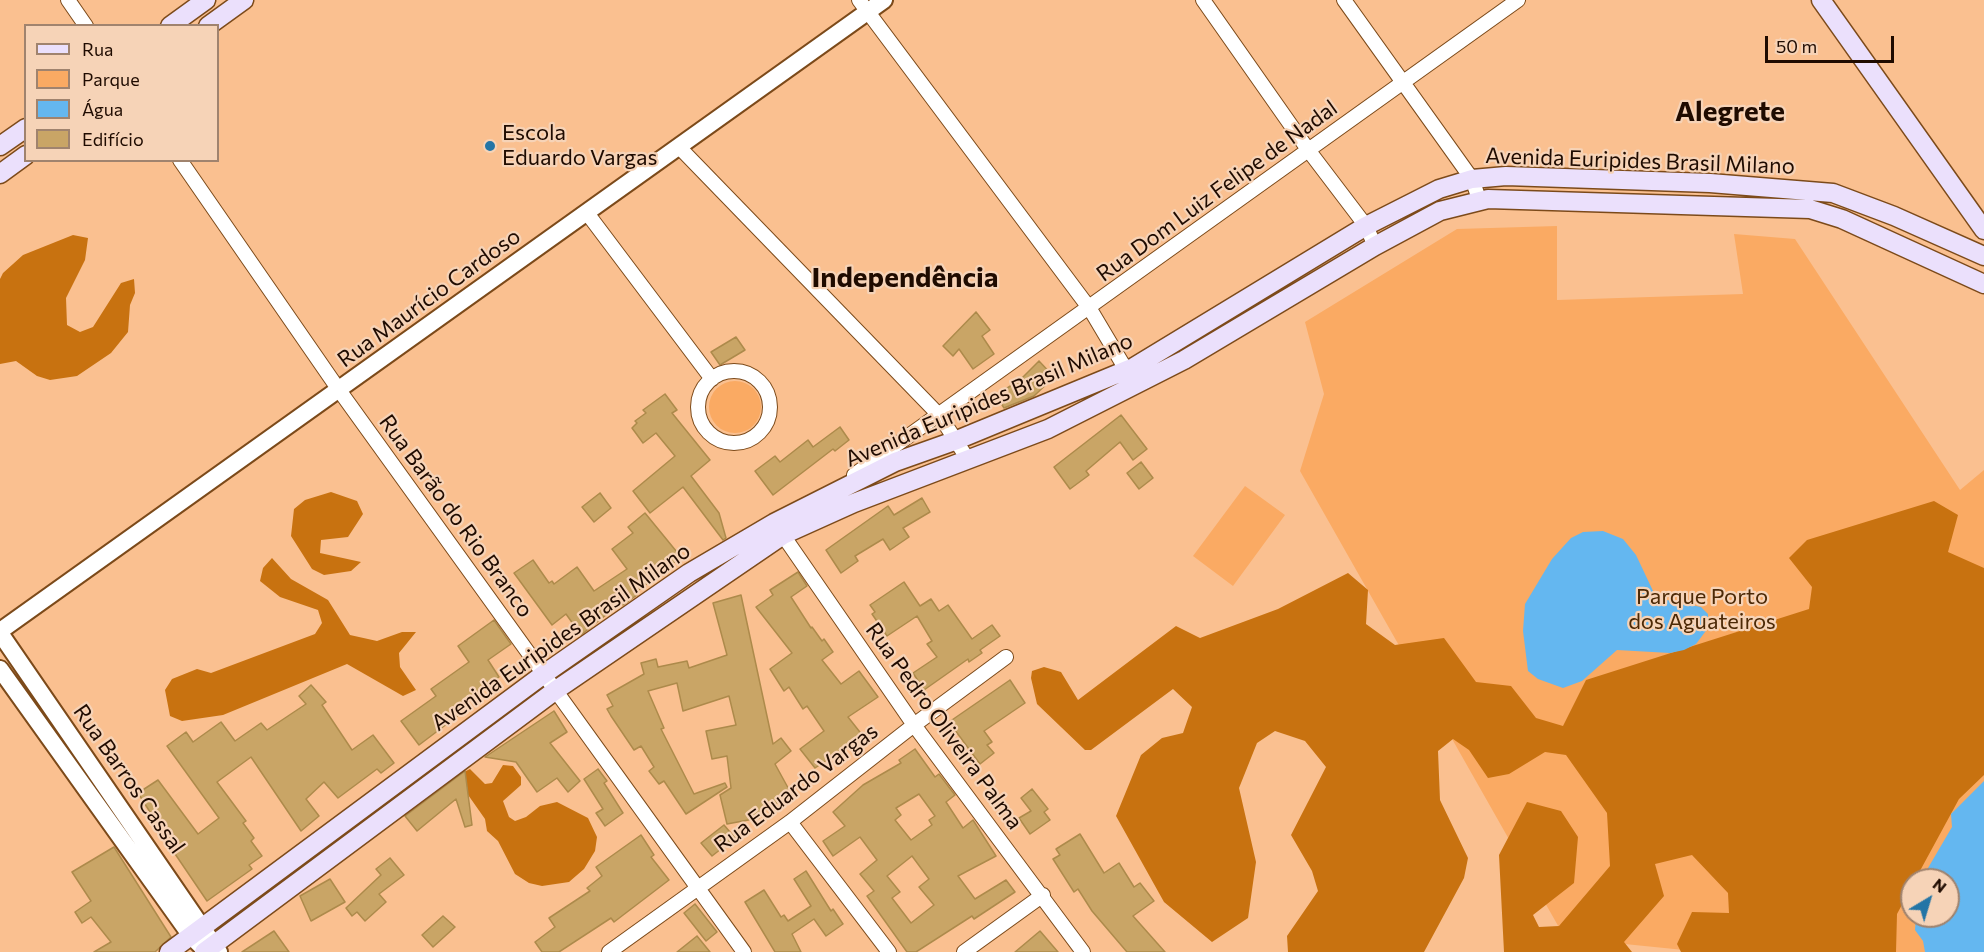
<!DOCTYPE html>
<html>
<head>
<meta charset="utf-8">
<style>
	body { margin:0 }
	#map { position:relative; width:1984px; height:952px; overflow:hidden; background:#fac090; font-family:Commissioner,sans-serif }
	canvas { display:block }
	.legend { position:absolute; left:24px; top:24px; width:195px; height:138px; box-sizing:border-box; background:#f6d3b7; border:2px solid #a0836e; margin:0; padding:8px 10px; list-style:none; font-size:18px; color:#1f0b00 }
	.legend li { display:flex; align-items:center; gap:12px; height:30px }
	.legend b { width:30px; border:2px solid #a0836e }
	.north { position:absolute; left:1900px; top:868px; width:60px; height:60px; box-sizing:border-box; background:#f6d3b7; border:2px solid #a0836e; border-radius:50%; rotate:38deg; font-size:16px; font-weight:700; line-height:24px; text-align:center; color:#1f0b00 }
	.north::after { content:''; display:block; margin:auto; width:21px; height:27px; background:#2475a6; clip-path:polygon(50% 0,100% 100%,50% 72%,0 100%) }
	.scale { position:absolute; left:1765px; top:36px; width:129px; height:27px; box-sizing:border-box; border:3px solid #1f0b00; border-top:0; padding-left:8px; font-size:18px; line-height:21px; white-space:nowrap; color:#1f0b00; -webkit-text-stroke:4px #f6d3b7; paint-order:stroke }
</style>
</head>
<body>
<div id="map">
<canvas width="1984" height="952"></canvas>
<ul class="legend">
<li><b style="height:8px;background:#ebe0fc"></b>Rua</li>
<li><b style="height:16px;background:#faaa63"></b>Parque</li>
<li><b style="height:16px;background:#64b7f0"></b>Água</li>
<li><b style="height:16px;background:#c9a566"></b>Edifício</li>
</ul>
<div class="north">N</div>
<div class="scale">50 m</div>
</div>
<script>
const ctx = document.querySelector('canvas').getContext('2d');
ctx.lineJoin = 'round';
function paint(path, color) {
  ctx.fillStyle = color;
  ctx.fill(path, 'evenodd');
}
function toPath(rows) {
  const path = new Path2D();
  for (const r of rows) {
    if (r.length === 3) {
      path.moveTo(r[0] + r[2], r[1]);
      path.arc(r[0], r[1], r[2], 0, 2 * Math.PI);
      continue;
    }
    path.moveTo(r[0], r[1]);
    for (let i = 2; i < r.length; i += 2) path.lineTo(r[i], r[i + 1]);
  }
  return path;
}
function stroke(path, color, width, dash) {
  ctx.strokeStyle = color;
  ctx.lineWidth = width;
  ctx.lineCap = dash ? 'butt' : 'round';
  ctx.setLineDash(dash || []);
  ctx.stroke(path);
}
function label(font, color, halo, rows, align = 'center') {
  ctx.font = font + ' Commissioner,sans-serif';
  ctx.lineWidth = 4.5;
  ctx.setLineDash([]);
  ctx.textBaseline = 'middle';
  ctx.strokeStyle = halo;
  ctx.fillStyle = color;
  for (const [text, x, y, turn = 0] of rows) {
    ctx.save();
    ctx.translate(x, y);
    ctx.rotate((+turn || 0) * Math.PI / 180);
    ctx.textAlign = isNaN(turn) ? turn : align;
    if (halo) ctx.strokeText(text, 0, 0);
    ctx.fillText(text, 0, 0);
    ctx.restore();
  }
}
paint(toPath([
	[1557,226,1557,300,1743,294,1734,234,1795,239,1960,490,1984,470,1984,792,1936,880,1912,880,1912,916,1932,916,1929,952,1704,952,1565,938,1300,471,1324,394,1305,322,1457,229],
	[735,407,26],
	[1245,486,1285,515,1233,586,1193,556]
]), '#faaa63');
paint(toPath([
	[73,235,88,238,85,260,66,298,67,325,80,332,93,327,121,283,134,279,135,293,130,305,128,332,111,353,77,376,50,380,37,376,16,361,0,364,0,279,3,273,23,255],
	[331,492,357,501,363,514,348,537,321,540,320,553,361,562,351,571,324,575,312,569,291,536,294,509,305,500],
	[1934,501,1958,515,1948,552,1984,568,1984,775,1959,799,1915,880,1912,880,1912,886,1897,914,1896,952,1681,952,1677,944,1692,912,1729,913,1728,893,1692,855,1655,864,1664,896,1624,942,1632,952,1504,952,1499,855,1527,802,1561,811,1578,837,1574,883,1533,915,1539,927,1559,926,1610,866,1607,813,1566,755,1545,752,1509,774,1488,778,1469,750,1453,739,1438,751,1440,800,1468,858,1464,878,1424,952,1288,952,1287,936,1318,891,1312,871,1291,835,1326,767,1305,741,1275,731,1257,743,1239,788,1256,862,1248,918,1212,942,1164,902,1116,816,1141,755,1162,738,1183,733,1192,707,1173,689,1091,750,1085,750,1037,704,1031,678,1032,671,1044,667,1061,672,1078,700,1176,626,1200,638,1278,609,1348,573,1368,590,1366,624,1395,645,1444,638,1476,682,1511,686,1536,718,1563,726,1586,680,1809,609,1812,587,1789,558,1807,540],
	[272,558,291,579,328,600,350,635,377,641,402,632,416,632,399,653,400,667,416,690,403,696,347,664,223,715,182,721,170,716,165,690,172,679,197,669,211,673,315,634,322,623,318,610,280,597,260,581,263,568],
	[503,765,513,766,521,777,521,785,503,801,509,817,515,821,526,817,540,806,557,802,588,818,597,837,595,851,584,869,569,882,542,886,529,883,515,874,498,841,487,831,485,819,459,782,462,773,470,769,485,784,492,783]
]), '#c87210');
paint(toPath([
	[1603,531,1623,539,1636,555,1654,593,1667,600,1701,607,1708,614,1708,628,1696,644,1684,650,1670,653,1617,650,1582,681,1563,688,1538,679,1528,671,1523,631,1525,604,1552,559,1571,538,1583,532],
	[1984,781,1984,952,1925,952,1923,941,1915,930,1916,916,1948,916,1948,880,1921,880,1952,827,1951,814]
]), '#64b7f0');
const building = toPath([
	[976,312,990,330,982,336,994,354,973,369,959,349,953,356,943,346,976,312],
	[736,337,745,350,720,365,711,352,736,337],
	[1039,361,1054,377,1034,396,1004,408,996,395,1020,380,1039,361],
	[665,394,677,410,672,413,710,460,691,476,719,513,726,538,723,540,683,487,650,513,633,491,675,456,656,433,643,443,632,428,637,423,635,421,646,413,643,410,665,394],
	[1121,415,1147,449,1133,460,1120,442,1086,471,1089,475,1070,489,1054,467,1121,415],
	[840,427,849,440,835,451,833,449,773,495,755,471,775,456,780,462,808,440,813,447,840,427],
	[1141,462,1153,478,1139,489,1127,473,1141,462],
	[600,493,611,508,594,522,582,507,600,493],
	[922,498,930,512,903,528,909,537,890,550,883,539,855,556,858,561,841,573,826,550,888,506,894,515,922,498],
	[645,513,681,557,635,593,637,595,623,605,622,602,581,635,566,614,552,625,514,573,533,560,549,583,552,581,554,584,577,567,594,591,627,569,612,549,633,533,628,527,645,513],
	[798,572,807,586,791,597,811,628,812,627,822,641,824,639,833,652,822,660,841,684,859,671,878,697,848,717,863,736,815,768,800,749,824,731,807,706,803,709,789,687,784,691,770,669,792,653,756,607,773,595,770,590,798,572],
	[904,582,920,606,931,599,939,611,948,605,972,639,992,625,1000,636,980,650,982,653,969,662,968,659,924,690,913,673,937,657,927,644,932,641,917,616,887,636,872,614,875,612,870,605,904,582],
	[741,595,773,744,781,738,791,751,775,764,792,795,758,813,759,818,727,824,720,795,731,788,727,756,712,759,706,731,736,725,729,696,683,711,677,683,648,691,664,728,661,729,694,794,725,783,727,787,686,814,664,781,659,784,649,771,654,767,641,746,634,750,611,716,607,709,613,706,607,695,644,674,641,663,656,659,658,667,687,661,689,668,727,655,713,603,741,595],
	[494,620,511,644,488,660,499,677,463,701,468,708,419,745,401,721,436,696,431,689,469,662,458,646,494,620],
	[1010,680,1025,703,984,731,992,742,987,745,994,753,980,764,949,722,1010,680],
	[311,685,326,702,322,705,352,750,373,735,394,763,381,773,377,769,338,798,324,782,306,799,319,816,301,831,251,757,217,782,246,821,243,823,254,838,251,841,262,856,249,865,252,869,207,901,148,814,150,812,138,793,158,780,198,834,219,818,167,746,186,732,193,742,221,722,235,741,261,723,267,730,306,704,299,696,311,685],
	[554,711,567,732,550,743,580,781,568,792,557,778,537,792,516,762,485,757,554,711],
	[915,749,935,777,939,774,955,795,946,802,963,828,973,820,996,856,958,876,975,899,1006,880,1015,892,974,919,972,916,916,952,907,952,867,896,874,891,860,874,877,860,860,837,833,856,823,841,845,826,833,812,863,785,901,763,899,760,915,749],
	[919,794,935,816,929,820,932,825,911,840,895,820,901,815,896,808,919,794],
	[912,856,929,879,919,887,934,905,911,923,892,898,900,892,887,876,912,856],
	[598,769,607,781,604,783,623,813,605,826,596,813,603,809,584,779,598,769],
	[465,771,472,825,465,827,456,799,417,831,405,816,465,771],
	[1032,789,1048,809,1044,812,1050,820,1030,834,1019,818,1031,811,1021,798,1032,789],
	[724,825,735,838,712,856,701,843,724,825],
	[1080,834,1104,873,1119,863,1134,887,1140,883,1154,901,1133,916,1165,952,1127,952,1092,911,1078,889,1074,892,1053,859,1060,855,1056,849,1080,834],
	[641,835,654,855,651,857,669,880,614,922,611,918,559,952,542,952,535,942,555,927,549,918,590,891,587,888,602,876,596,867,641,835],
	[114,847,171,937,155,952,94,952,111,942,91,917,82,923,75,912,91,901,72,872,114,847],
	[390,858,404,875,379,894,386,902,365,921,357,912,352,916,346,908,381,875,376,869,390,858],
	[806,871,831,911,833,909,843,924,826,936,814,919,792,934,801,952,775,952,745,902,764,890,781,917,784,915,788,921,811,906,794,879,806,871],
	[330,879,345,902,311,921,300,896,330,879],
	[695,904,717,932,706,941,684,913,695,904],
	[443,916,455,927,433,947,422,935,443,916],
	[274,931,289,952,242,952,274,931],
	[1040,931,1058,952,1015,952,1040,931],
	[697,936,710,952,677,952,697,936]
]);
paint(building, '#c9a566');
stroke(building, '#ad8a4b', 1.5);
const minor = toPath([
	[68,0,86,26],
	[859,0,1090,309,1131,378],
	[1203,0,1309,151,1366,226,1375,246],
	[1344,0,1472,179,1479,199],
	[679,147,940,416,967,458],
	[180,160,339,390,744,952],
	[587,213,712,379],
	[734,407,36],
	[854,475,1518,0],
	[778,528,914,725,1083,952],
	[790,822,889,952],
	[609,952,790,822,914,725,1006,657],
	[964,952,1043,895]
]);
const tertiary = toPath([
	[0,631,884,0],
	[0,633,219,952],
	[0,669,191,936,207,952]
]);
const secondary = toPath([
	[1821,0,1984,230],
	[170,26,206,0],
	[208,26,244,0],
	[0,146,26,128],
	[0,174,26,155],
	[169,952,544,674,689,573,774,523,895,462,957,440,1134,367,1366,226,1439,189,1472,179,1506,176,1710,183,1833,193,1894,216,1984,256],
	[204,952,556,690,783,535,854,503,1048,429,1184,360,1375,246,1440,211,1488,199,1810,209,1842,219,1984,284]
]);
stroke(minor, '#7c4a1a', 16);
stroke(tertiary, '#7c4a1a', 20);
stroke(secondary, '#7c4a1a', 21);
stroke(minor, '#fff', 14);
stroke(tertiary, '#fff', 16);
stroke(secondary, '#ebe0fc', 18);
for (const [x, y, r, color] of [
	[490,146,6,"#2475a6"]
]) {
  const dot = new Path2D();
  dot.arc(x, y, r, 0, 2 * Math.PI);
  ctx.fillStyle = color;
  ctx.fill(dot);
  stroke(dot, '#f6d3b7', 2);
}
label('22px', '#1f0b00', '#f6d3b7', [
	["Escola",502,133],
	["Eduardo Vargas",502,158]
], 'left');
label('22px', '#1f0b00', '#f6d3b7', [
	["Avenida Euripides Brasil Milano",1640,161,2],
	["Rua Dom Luiz Felipe de Nadal",1217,191,-36],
	["Rua Maurício Cardoso",429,298,-36],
	["Avenida Euripides Brasil Milano",989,400,-23],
	["Rua Barão do Rio Branco",456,516,54],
	["Avenida Euripides Brasil Milano",561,637,-35],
	["Rua Pedro Oliveira Palma",944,726,54],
	["Rua Barros Cassal",129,779,55],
	["Rua Eduardo Vargas",796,788,-37]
]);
label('22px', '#4c2906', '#f6d3b7', [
	["Parque Porto",1702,597],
	["dos Aguateiros",1702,622]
]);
label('bold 28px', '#1f0b00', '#f6d3b7', [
	["Alegrete",1730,112],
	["Independência",905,278]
]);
</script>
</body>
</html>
